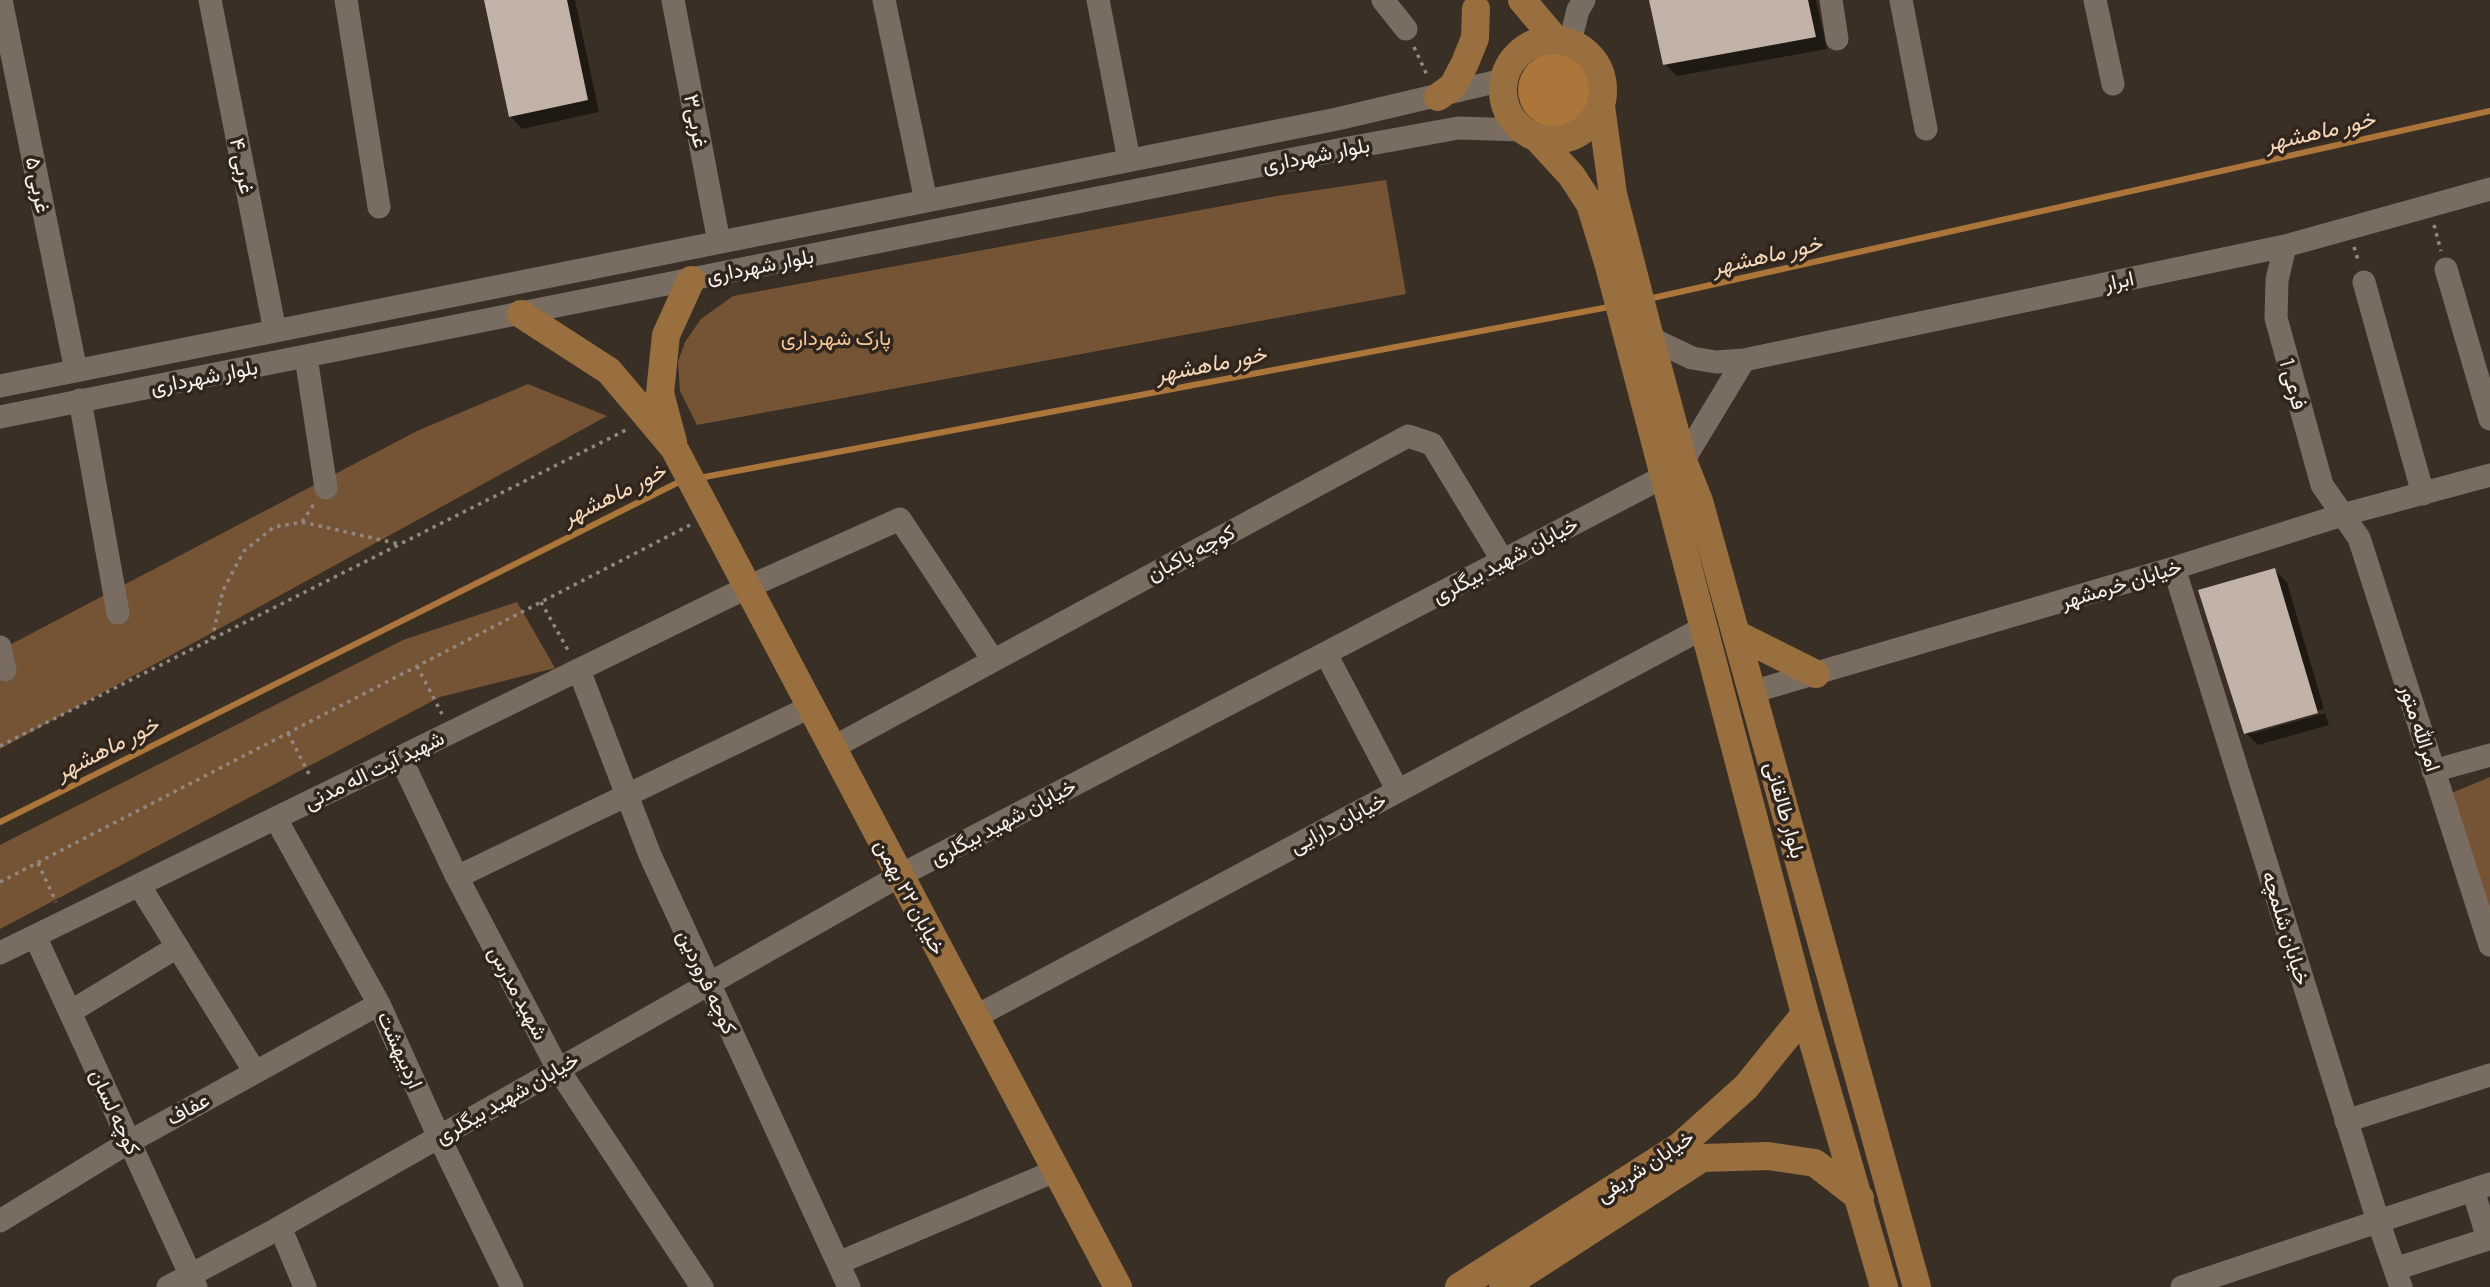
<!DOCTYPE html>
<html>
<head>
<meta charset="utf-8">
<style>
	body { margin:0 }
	canvas { display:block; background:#3a2f25 }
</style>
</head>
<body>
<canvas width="2490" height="1287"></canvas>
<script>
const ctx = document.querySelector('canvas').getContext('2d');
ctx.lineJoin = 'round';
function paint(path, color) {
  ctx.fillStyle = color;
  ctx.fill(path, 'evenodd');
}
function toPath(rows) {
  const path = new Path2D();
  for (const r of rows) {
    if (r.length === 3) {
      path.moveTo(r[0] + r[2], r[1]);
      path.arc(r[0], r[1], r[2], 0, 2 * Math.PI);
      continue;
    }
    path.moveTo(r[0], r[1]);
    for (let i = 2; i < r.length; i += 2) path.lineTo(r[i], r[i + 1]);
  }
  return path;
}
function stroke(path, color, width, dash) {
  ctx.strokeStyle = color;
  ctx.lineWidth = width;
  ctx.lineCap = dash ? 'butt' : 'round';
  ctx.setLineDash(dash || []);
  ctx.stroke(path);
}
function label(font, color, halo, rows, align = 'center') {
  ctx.font = font + ' Barlow,Vazirmatn,sans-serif';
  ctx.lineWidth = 7;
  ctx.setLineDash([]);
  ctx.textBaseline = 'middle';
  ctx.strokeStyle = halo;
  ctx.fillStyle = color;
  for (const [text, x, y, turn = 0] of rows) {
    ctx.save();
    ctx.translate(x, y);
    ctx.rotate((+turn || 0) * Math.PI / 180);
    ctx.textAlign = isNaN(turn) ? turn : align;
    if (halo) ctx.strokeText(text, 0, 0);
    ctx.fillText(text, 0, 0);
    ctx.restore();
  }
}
paint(toPath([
	[1386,180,1406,294,697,425,680,391,678,362,685,342,701,319,733,296,1277,196],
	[528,384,607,416,0,749,0,650,417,431],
	[517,602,555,668,440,697,0,929,0,845,403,640],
	[2490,777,2490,945,2442,797]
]), '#745434');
paint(toPath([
	[1555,90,37]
]), '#ac753a');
paint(toPath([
	[485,0,575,0,599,112,522,129,510,116],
	[1651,0,1816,0,1827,49,1677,76,1665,64],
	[2274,570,2287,582,2324,709,2251,730,2251,734,2325,713,2329,725,2258,745,2246,733]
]), '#0007');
stroke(toPath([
	[1648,299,2490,111],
	[699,478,1614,306],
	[0,822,681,481]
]), '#ac753a', 6);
paint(toPath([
	[484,0,567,0,588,100,509,117],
	[1649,0,1808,0,1816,37,1663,65],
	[2275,568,2318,713,2244,734,2198,590]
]), '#c1b3a7');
stroke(toPath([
	[1414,47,1427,75],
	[2434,225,2441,251],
	[2354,247,2359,263],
	[302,522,399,544],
	[541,602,569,652],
	[212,639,223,590,244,551,274,527,302,522,314,504],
	[417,666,442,714],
	[288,733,311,778],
	[0,746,628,429],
	[38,863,56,902],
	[0,882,690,525]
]), '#928880', 3.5, [3.5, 5]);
stroke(toPath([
	[1,0,76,371],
	[210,0,275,331],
	[346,0,379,207],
	[673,0,719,242],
	[884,0,926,201],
	[1098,0,1129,160],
	[1383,0,1406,29],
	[1831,0,1837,39],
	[1901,0,1926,129],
	[2095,0,2113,84],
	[1570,42,1578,10,1584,0],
	[2285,246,2277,280,2276,318,2322,485,2359,538,2490,945],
	[2446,269,2490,419],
	[2364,282,2423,494],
	[1650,338,1692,358,1716,362,1744,360,2285,246,2490,189],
	[306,357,326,488],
	[0,386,1337,119,1503,80],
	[80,400,118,613],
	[0,417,1343,149,1458,128,1522,130],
	[1683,461,1744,360],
	[2174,568,2378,1221,2401,1287],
	[0,647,5,670],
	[1326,654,1398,791],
	[579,670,650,855,849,1287],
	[1752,692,2174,568,2342,515,2490,475],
	[832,748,1408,436,1432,444,1503,561],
	[400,757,457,877,558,1069,702,1287],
	[2433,771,2490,755],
	[276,819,379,1004,439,1137,512,1287],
	[457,877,810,707],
	[139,885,255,1072],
	[35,936,196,1287],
	[0,953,748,587,900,519,993,660],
	[70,1012,177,947],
	[973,1018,1703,628],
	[2346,1121,2490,1075],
	[0,1221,129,1142,379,1004],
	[280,1227,305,1287],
	[838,1263,1055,1171],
	[2395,1269,2488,1239,2473,1190],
	[168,1287,268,1234,899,876,1663,477],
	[2182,1287,2490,1184]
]), '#796d61', 23);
stroke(toPath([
	[1522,0,1555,39],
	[1553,90,50],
	[1438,97,1453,86,1465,63,1475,38,1476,9],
	[1601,106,1613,194,1649,334,1683,461,1699,501,1917,1287],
	[1536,137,1571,175,1590,204,1609,266,1805,1014,1884,1287],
	[521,314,609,371,674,448,1118,1287],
	[673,442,660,393,666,335,691,280],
	[1736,634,1816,674],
	[1459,1287,1680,1146,1746,1087,1805,1014],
	[1503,1287,1702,1158,1768,1156,1815,1163,1860,1198]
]), '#9a6f3f', 28);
label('21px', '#f8f1eb', '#2f251c', [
	["۳غربی",696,121,79],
	["بلوار شهرداری",1316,155,-11],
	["۴ غربی",242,166,79],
	["۵ غربی",38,185,79],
	["بلوار شهرداری",760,266,-11],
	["ابرار",2119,281,-12],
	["بلوار شهرداری",204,377,-11],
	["فرعی 1",2293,384,74],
	["کوچه پاکبان",1191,553,-28],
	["خیابان شهید بیگلری",1505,560,-28],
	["خیابان خرمشهر",2121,584,-17],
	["امرالله متور",2420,728,72],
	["شهید آیت اله مدنی",374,770,-26],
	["بلوار طالقانی",1785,810,74],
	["خیابان شهید بیگلری",1003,822,-28],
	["خیابان دارایی",1338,823,-28],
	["خیابان ۲۲ بهمن",910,897,62],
	["خیابان شلمچه",2286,928,73],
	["کوچه فروردین",707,982,65],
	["شهید مدرس",518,993,62],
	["اردیبهشت",400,1050,66],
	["خیابان شهید بیگلری",507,1098,-30],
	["عفاف",188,1109,-29],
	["کوچه لسان",115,1112,65],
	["خیابان شریفی",1645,1166,-34]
]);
label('21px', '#f4c598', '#2f251c', [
	["پارک شهرداری",836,338]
]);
label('italic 23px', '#f5d6b8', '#2f251c', [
	["خور ماهشهر",2320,131,-13],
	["خور ماهشهر",1767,255,-13],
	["خور ماهشهر",1211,364,-11],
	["خور ماهشهر",614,494,-26],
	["خور ماهشهر",107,748,-27]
]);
</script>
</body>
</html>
